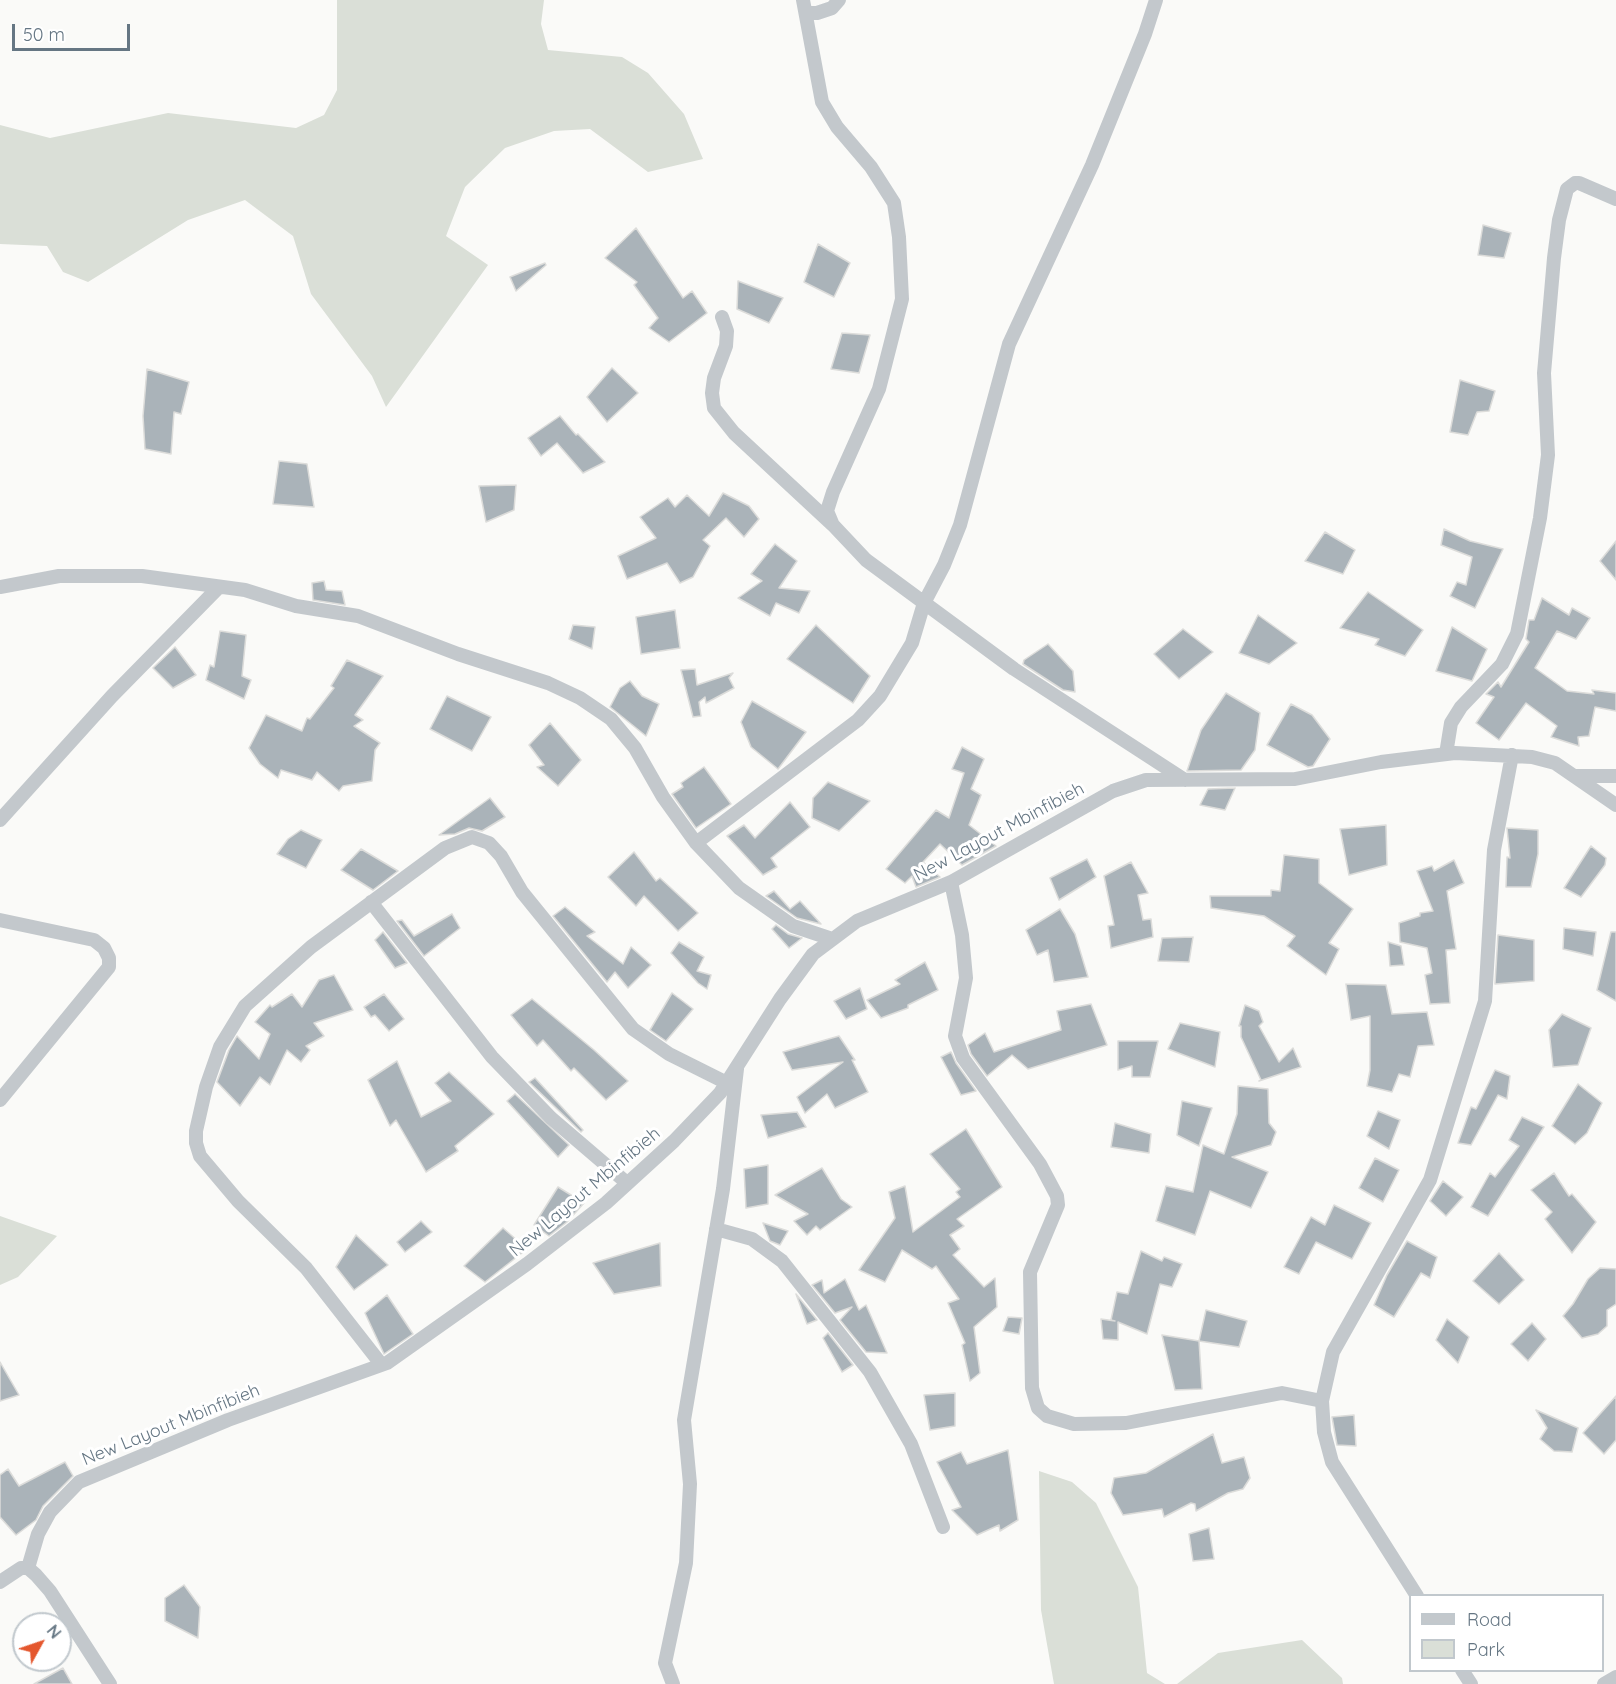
<!DOCTYPE html>
<html>
<head>
<meta charset="utf-8">
<style>
	body { margin:0 }
	#map { position:relative; width:1616px; height:1684px; overflow:hidden; background:#fafaf8; font-family:Quicksand,sans-serif }
	canvas { display:block }
	.legend { position:absolute; left:1409px; top:1594px; width:195px; height:78px; box-sizing:border-box; background:#fff; border:2px solid #c1c8cd; margin:0; padding:8px 10px; list-style:none; font-size:18px; color:#657683 }
	.legend li { display:flex; align-items:center; gap:12px; height:30px }
	.legend b { width:30px; border:2px solid #c1c8cd }
	.north { position:absolute; left:12px; top:1612px; width:60px; height:60px; box-sizing:border-box; background:#fff; border:2px solid #c1c8cd; border-radius:50%; rotate:50deg; font-size:16px; font-weight:700; line-height:24px; text-align:center; color:#657683 }
	.north::after { content:''; display:block; margin:auto; width:21px; height:27px; background:#e4572e; clip-path:polygon(50% 0,100% 100%,50% 72%,0 100%) }
	.scale { position:absolute; left:12px; top:24px; width:118px; height:27px; box-sizing:border-box; border:3px solid #657683; border-top:0; padding-left:8px; font-size:18px; line-height:21px; white-space:nowrap; color:#657683; -webkit-text-stroke:4px #fff; paint-order:stroke }
</style>
</head>
<body>
<div id="map">
<canvas width="1616" height="1684"></canvas>
<ul class="legend">
<li><b style="height:8px;background:#c3c8cc"></b>Road</li>
<li><b style="height:16px;background:#dadfd7"></b>Park</li>
</ul>
<div class="north">N</div>
<div class="scale">50 m</div>
</div>
<script>
const ctx = document.querySelector('canvas').getContext('2d');
ctx.lineJoin = 'round';
function paint(path, color) {
  ctx.fillStyle = color;
  ctx.fill(path, 'evenodd');
}
function toPath(rows) {
  const path = new Path2D();
  for (const r of rows) {
    path.moveTo(r[0], r[1]);
    for (let i = 2; i < r.length; i += 2) path.lineTo(r[i], r[i + 1]);
  }
  return path;
}
function stroke(path, color, width, dash) {
  ctx.strokeStyle = color;
  ctx.lineWidth = width;
  ctx.lineCap = dash ? 'butt' : 'round';
  ctx.setLineDash(dash || []);
  ctx.stroke(path);
}
function label(font, color, halo, rows, align = 'center') {
  ctx.font = font + ' Quicksand,sans-serif';
  ctx.lineWidth = 6;
  ctx.setLineDash([]);
  ctx.textBaseline = 'middle';
  ctx.strokeStyle = halo;
  ctx.fillStyle = color;
  for (const [text, x, y, turn = 0] of rows) {
    ctx.save();
    ctx.translate(x, y);
    ctx.rotate((+turn || 0) * Math.PI / 180);
    ctx.textAlign = isNaN(turn) ? turn : align;
    if (halo) ctx.strokeText(text, 0, 0);
    ctx.fillText(text, 0, 0);
    ctx.restore();
  }
}
paint(toPath([
	[337,0,544,0,541,24,548,50,622,57,648,73,684,114,703,159,648,172,590,129,554,131,505,148,465,187,446,236,488,265,386,407,372,376,311,294,293,236,245,200,188,220,88,282,63,272,47,246,0,244,0,125,50,138,168,113,296,128,324,115,337,90],
	[0,1216,57,1236,18,1277,0,1285],
	[1039,1471,1072,1482,1096,1503,1138,1587,1147,1673,1165,1684,1054,1684,1041,1610],
	[1302,1640,1342,1678,1343,1684,1177,1684,1218,1653]
]), '#dadfd7');
const building = toPath([
	[1483,225,1511,233,1504,258,1478,255,1483,225],
	[636,228,683,298,692,291,707,313,669,342,649,328,658,318,634,285,637,282,605,258,636,228],
	[818,244,850,263,834,297,804,282,818,244],
	[545,263,546,265,516,291,510,277,545,263],
	[738,281,783,298,769,323,737,309,738,281],
	[842,333,870,335,859,373,831,369,842,333],
	[612,368,638,393,607,422,587,397,612,368],
	[147,369,189,382,181,414,174,412,171,454,145,449,143,416,147,369],
	[1460,380,1495,391,1489,411,1477,412,1468,435,1450,432,1460,380],
	[560,416,576,435,578,434,605,462,583,473,557,443,541,456,528,438,560,416],
	[279,461,307,464,314,507,273,504,279,461],
	[516,485,514,510,486,522,479,486,516,485],
	[723,493,749,506,759,519,744,537,726,518,703,540,710,546,693,577,680,583,667,563,627,579,618,556,656,538,640,517,668,498,675,507,687,495,709,516,723,493],
	[1444,529,1470,541,1503,549,1475,608,1450,596,1457,582,1466,585,1472,557,1441,545,1444,529],
	[1325,532,1355,550,1343,574,1305,561,1325,532],
	[1616,541,1616,580,1600,561,1616,541],
	[775,544,797,561,779,588,810,591,799,613,776,603,770,616,738,598,762,581,751,574,775,544],
	[324,581,326,590,342,591,345,605,313,600,312,583,324,581],
	[1368,592,1423,630,1405,656,1375,645,1379,639,1340,628,1368,592],
	[1542,598,1569,615,1572,608,1590,618,1576,639,1557,631,1535,668,1567,691,1594,694,1592,690,1616,693,1616,711,1595,707,1589,736,1578,737,1579,746,1551,737,1557,726,1526,703,1499,740,1476,723,1494,697,1486,694,1498,682,1501,687,1529,642,1526,639,1529,620,1534,620,1542,598],
	[675,610,680,648,641,654,636,617,675,610],
	[1258,615,1297,643,1269,664,1239,653,1258,615],
	[573,625,595,627,592,649,569,639,573,625],
	[816,625,870,676,853,703,787,659,816,625],
	[1452,627,1487,649,1472,681,1436,671,1452,627],
	[1183,629,1213,652,1179,679,1154,654,1183,629],
	[220,631,246,635,242,676,251,680,244,699,206,680,210,665,214,667,220,631],
	[1048,644,1073,671,1075,692,1063,690,1023,664,1024,660,1048,644],
	[175,647,196,675,173,688,153,668,175,647],
	[347,660,383,676,355,715,363,720,354,726,380,743,375,750,372,781,343,786,339,791,317,772,312,780,281,770,278,778,260,764,249,748,266,715,302,731,307,718,310,719,334,688,331,686,347,660],
	[695,669,697,685,733,673,729,678,734,688,706,703,705,697,699,702,701,716,693,717,681,670,695,669],
	[630,681,642,696,659,704,646,736,610,707,620,688,630,681],
	[1226,693,1260,713,1255,750,1241,770,1187,771,1201,730,1226,693],
	[447,696,491,717,472,751,430,729,447,696],
	[752,701,806,732,778,769,751,747,741,722,752,701],
	[1291,704,1312,715,1330,739,1313,766,1308,767,1267,745,1291,704],
	[550,723,581,760,558,786,537,767,544,765,529,745,550,723],
	[962,747,984,759,971,789,981,795,969,825,996,846,962,865,940,844,923,862,940,877,916,887,912,876,905,883,886,869,936,810,949,818,964,773,952,769,962,747],
	[704,767,731,804,696,828,672,794,683,787,681,783,704,767],
	[828,782,870,801,839,831,812,818,813,798,828,782],
	[1235,788,1225,810,1200,805,1208,789,1235,788],
	[490,798,505,817,482,831,469,828,455,834,439,835,490,798],
	[790,802,810,827,771,858,777,867,763,875,727,836,744,825,755,838,790,802],
	[1386,825,1387,865,1349,875,1340,829,1386,825],
	[1507,828,1538,830,1538,854,1531,887,1506,887,1507,857,1510,858,1507,828],
	[301,830,322,840,306,868,277,854,288,839,301,830],
	[1591,846,1606,858,1605,865,1581,897,1564,888,1591,846],
	[361,849,398,871,373,890,341,870,361,849],
	[634,852,656,881,660,878,698,913,678,931,644,896,636,906,608,877,634,852],
	[1284,855,1319,859,1319,883,1353,909,1329,943,1339,949,1326,975,1287,946,1295,936,1264,916,1211,908,1210,896,1271,896,1271,890,1280,891,1284,855],
	[1087,859,1096,877,1059,900,1050,878,1087,859],
	[1454,860,1464,883,1447,891,1456,949,1446,950,1450,1003,1430,1004,1425,975,1432,973,1427,948,1400,942,1399,923,1420,916,1420,913,1433,911,1417,871,1432,866,1434,871,1454,860],
	[1131,862,1148,893,1138,895,1143,920,1151,919,1153,937,1111,948,1108,926,1114,925,1104,876,1131,862],
	[774,891,790,909,800,901,821,924,797,918,766,896,774,891],
	[565,907,595,932,587,936,623,964,631,947,651,965,628,988,615,972,607,982,553,916,565,907],
	[1060,909,1075,934,1088,977,1054,982,1048,950,1037,955,1026,930,1060,909],
	[452,914,460,928,424,956,397,921,402,920,414,936,452,914],
	[776,925,788,934,802,938,789,948,772,929,776,925],
	[1564,928,1596,932,1593,956,1563,949,1564,928],
	[383,932,407,963,395,968,375,940,383,932],
	[1611,932,1616,932,1616,1001,1597,990,1611,932],
	[1498,935,1534,940,1534,981,1495,984,1498,935],
	[1193,937,1189,962,1158,961,1162,938,1193,937],
	[679,942,704,957,697,971,711,975,707,989,698,983,671,953,679,942],
	[1388,942,1401,946,1404,965,1390,966,1388,942],
	[925,962,938,990,908,1005,908,1008,881,1018,867,1000,900,984,895,980,925,962],
	[334,975,353,1010,314,1023,324,1036,306,1046,310,1050,301,1062,287,1050,270,1085,260,1077,240,1106,217,1082,229,1050,237,1036,259,1059,270,1034,255,1022,270,1005,272,1007,292,994,302,1007,319,980,334,975],
	[1346,984,1386,985,1392,1014,1427,1012,1434,1045,1418,1046,1410,1077,1399,1074,1392,1092,1367,1086,1370,1070,1370,1016,1351,1020,1346,984],
	[860,988,867,1009,846,1019,834,1001,860,988],
	[672,993,693,1009,666,1041,650,1030,672,993],
	[384,994,404,1019,389,1031,375,1015,371,1017,364,1007,384,994],
	[532,999,594,1050,628,1081,606,1100,574,1068,571,1071,543,1040,537,1046,511,1015,532,999],
	[1091,1004,1107,1045,1028,1069,1012,1055,987,1076,971,1054,968,1045,985,1033,994,1052,1061,1030,1057,1011,1091,1004],
	[1245,1005,1259,1011,1263,1022,1259,1026,1279,1062,1293,1048,1301,1067,1259,1081,1261,1080,1241,1037,1241,1026,1239,1026,1245,1005],
	[1562,1014,1591,1028,1578,1065,1553,1067,1549,1030,1562,1014],
	[1180,1023,1220,1032,1215,1067,1168,1049,1180,1023],
	[839,1036,855,1060,852,1060,868,1092,835,1108,827,1094,805,1113,797,1097,843,1062,792,1070,783,1052,839,1036],
	[1118,1041,1158,1041,1150,1077,1132,1077,1132,1066,1118,1070,1118,1041],
	[951,1052,956,1063,976,1091,961,1095,941,1057,951,1052],
	[397,1061,421,1117,451,1101,435,1083,449,1072,494,1114,455,1146,458,1151,426,1172,396,1120,390,1126,368,1080,397,1061],
	[1495,1070,1510,1076,1507,1099,1498,1095,1471,1145,1458,1143,1471,1107,1476,1109,1495,1070],
	[535,1078,583,1130,581,1132,529,1082,535,1078],
	[1578,1084,1602,1103,1587,1133,1575,1144,1552,1126,1578,1084],
	[1238,1086,1268,1089,1269,1123,1276,1132,1271,1145,1232,1157,1268,1172,1251,1208,1210,1191,1195,1235,1156,1221,1166,1186,1193,1192,1203,1145,1224,1154,1237,1114,1238,1086],
	[515,1094,569,1145,558,1157,507,1101,515,1094],
	[1182,1101,1212,1108,1199,1146,1177,1135,1182,1101],
	[1378,1111,1400,1120,1389,1149,1367,1136,1378,1111],
	[797,1112,806,1127,768,1138,761,1115,797,1112],
	[1522,1117,1544,1127,1488,1216,1471,1207,1490,1173,1495,1177,1519,1146,1509,1140,1522,1117],
	[1115,1123,1151,1134,1149,1153,1111,1147,1115,1123],
	[966,1129,1002,1187,957,1219,964,1226,950,1235,960,1249,953,1255,984,1287,995,1278,997,1307,974,1327,980,1373,970,1381,962,1345,965,1343,948,1303,959,1299,936,1266,932,1269,902,1250,885,1282,859,1270,895,1218,889,1192,905,1186,913,1232,960,1197,956,1192,960,1189,930,1154,966,1129],
	[1375,1158,1399,1170,1383,1202,1359,1188,1375,1158],
	[768,1165,768,1204,746,1208,744,1169,768,1165],
	[822,1168,841,1199,852,1207,820,1230,816,1226,807,1235,794,1221,808,1214,775,1195,822,1168],
	[1554,1173,1569,1196,1572,1194,1596,1222,1572,1253,1545,1219,1552,1212,1531,1190,1554,1173],
	[1443,1181,1463,1197,1446,1216,1430,1201,1443,1181],
	[558,1187,584,1203,567,1222,549,1236,534,1225,558,1187],
	[1334,1205,1371,1223,1352,1259,1316,1242,1299,1274,1284,1267,1311,1217,1325,1225,1334,1205],
	[421,1221,432,1232,405,1252,397,1242,421,1221],
	[763,1223,788,1231,780,1245,770,1241,763,1223],
	[503,1228,527,1249,485,1282,464,1266,503,1228],
	[356,1235,388,1265,354,1290,336,1267,356,1235],
	[1407,1241,1437,1257,1430,1278,1421,1273,1394,1317,1374,1305,1387,1275,1407,1241],
	[660,1243,661,1286,614,1294,593,1263,660,1243],
	[1141,1251,1162,1261,1164,1257,1182,1264,1172,1287,1160,1284,1147,1334,1118,1322,1118,1340,1103,1339,1101,1319,1115,1321,1111,1320,1117,1292,1128,1294,1141,1251],
	[1499,1253,1524,1280,1499,1304,1473,1281,1499,1253],
	[1600,1268,1616,1269,1616,1304,1607,1310,1607,1326,1598,1334,1582,1338,1563,1316,1573,1304,1588,1279,1600,1268],
	[845,1279,859,1310,866,1305,887,1353,866,1352,840,1320,852,1307,835,1313,812,1285,822,1280,824,1293,845,1279],
	[796,1294,817,1320,807,1324,796,1294],
	[387,1295,413,1334,384,1354,365,1313,387,1295],
	[1206,1310,1247,1321,1239,1347,1199,1341,1206,1310],
	[1008,1317,1022,1318,1019,1334,1003,1331,1008,1317],
	[1447,1319,1469,1337,1458,1363,1436,1340,1447,1319],
	[1532,1323,1546,1339,1528,1361,1511,1344,1532,1323],
	[828,1333,853,1365,842,1372,823,1338,828,1333],
	[1162,1335,1199,1341,1202,1389,1175,1390,1162,1335],
	[0,1362,19,1395,0,1401,0,1362],
	[955,1393,955,1426,930,1430,924,1395,955,1393],
	[1616,1396,1616,1440,1604,1454,1583,1433,1616,1396],
	[1536,1410,1578,1428,1572,1452,1554,1451,1540,1439,1547,1428,1536,1410],
	[1354,1415,1356,1446,1337,1445,1332,1417,1354,1415],
	[1213,1434,1222,1463,1244,1457,1250,1478,1243,1489,1228,1493,1196,1511,1195,1504,1191,1503,1164,1517,1162,1509,1123,1515,1111,1493,1114,1478,1146,1473,1213,1434],
	[1008,1450,1018,1520,1000,1531,999,1525,977,1535,952,1510,961,1507,937,1462,961,1452,967,1464,1008,1450],
	[65,1462,73,1476,43,1506,36,1520,16,1535,0,1517,0,1475,8,1469,19,1486,65,1462],
	[1209,1528,1214,1559,1193,1561,1189,1534,1209,1528],
	[184,1585,200,1607,198,1638,165,1621,165,1598,184,1585],
	[63,1668,72,1684,34,1684,63,1668]
]);
paint(building, '#aab3b9');
stroke(building, '#dcdcda', 1.5);
stroke(toPath([
	[803,0,822,102,837,127,871,167,894,203,899,237,902,299,879,389,833,492,827,511,832,523],
	[806,13,817,13,832,8,839,0],
	[722,317,727,331,726,346,714,378,712,393,714,408,734,433,833,525,866,560,1014,669,1185,780],
	[0,587,59,576,142,576,245,590,296,606,358,616,458,654,548,683,580,698,611,719,635,748,663,797,696,843,739,888,793,926,832,939],
	[1446,754,1451,723,1461,707,1502,664,1517,634,1540,518,1548,455,1544,373,1554,258,1559,220,1567,189,1575,183,1579,183,1616,199],
	[1576,776,1616,776],
	[0,820,112,696,219,587],
	[696,843,858,720,880,696,912,643,924,603,944,565,960,525,1009,344,1092,165,1145,34,1156,0],
	[951,882,962,935,966,978,955,1036,963,1058,1040,1164,1057,1196,1058,1205,1030,1272,1032,1388,1038,1408,1047,1416,1074,1424,1126,1423,1282,1393,1322,1401],
	[371,902,492,1057,551,1118,627,1183],
	[0,920,94,940,104,948,109,958,109,967,0,1100],
	[716,1229,752,1239,782,1261,870,1372,911,1444,943,1527],
	[381,1364,306,1268,238,1201,200,1156,196,1143,196,1131,206,1087,220,1047,245,1006,311,947,445,848,472,837,489,843,501,856,522,892,633,1029,669,1054,727,1083],
	[28,1568,38,1534,50,1512,79,1482,228,1420,387,1363,527,1264,606,1203,674,1141,720,1093,780,999,813,954,857,921,951,882,1113,791,1146,780,1295,779,1381,762,1455,753,1532,757,1555,763,1616,805],
	[0,1582,21,1568,28,1568,36,1575,50,1591,110,1684],
	[1417,1596,1332,1462,1324,1432,1322,1401,1333,1352,1430,1180,1485,1001,1494,850,1512,755],
	[1462,1670,1471,1684],
	[673,1684,665,1663,686,1563,690,1484,684,1420,723,1189,737,1069],
	[1604,1684,1616,1677]
]), '#c3c8cc', 14);
label('18px', '#657683', '#fff', [
	["New Layout Mbinfibieh",999,832,-28],
	["New Layout Mbinfibieh",585,1192,-40],
	["New Layout Mbinfibieh",171,1425,-22]
]);
</script>
</body>
</html>
